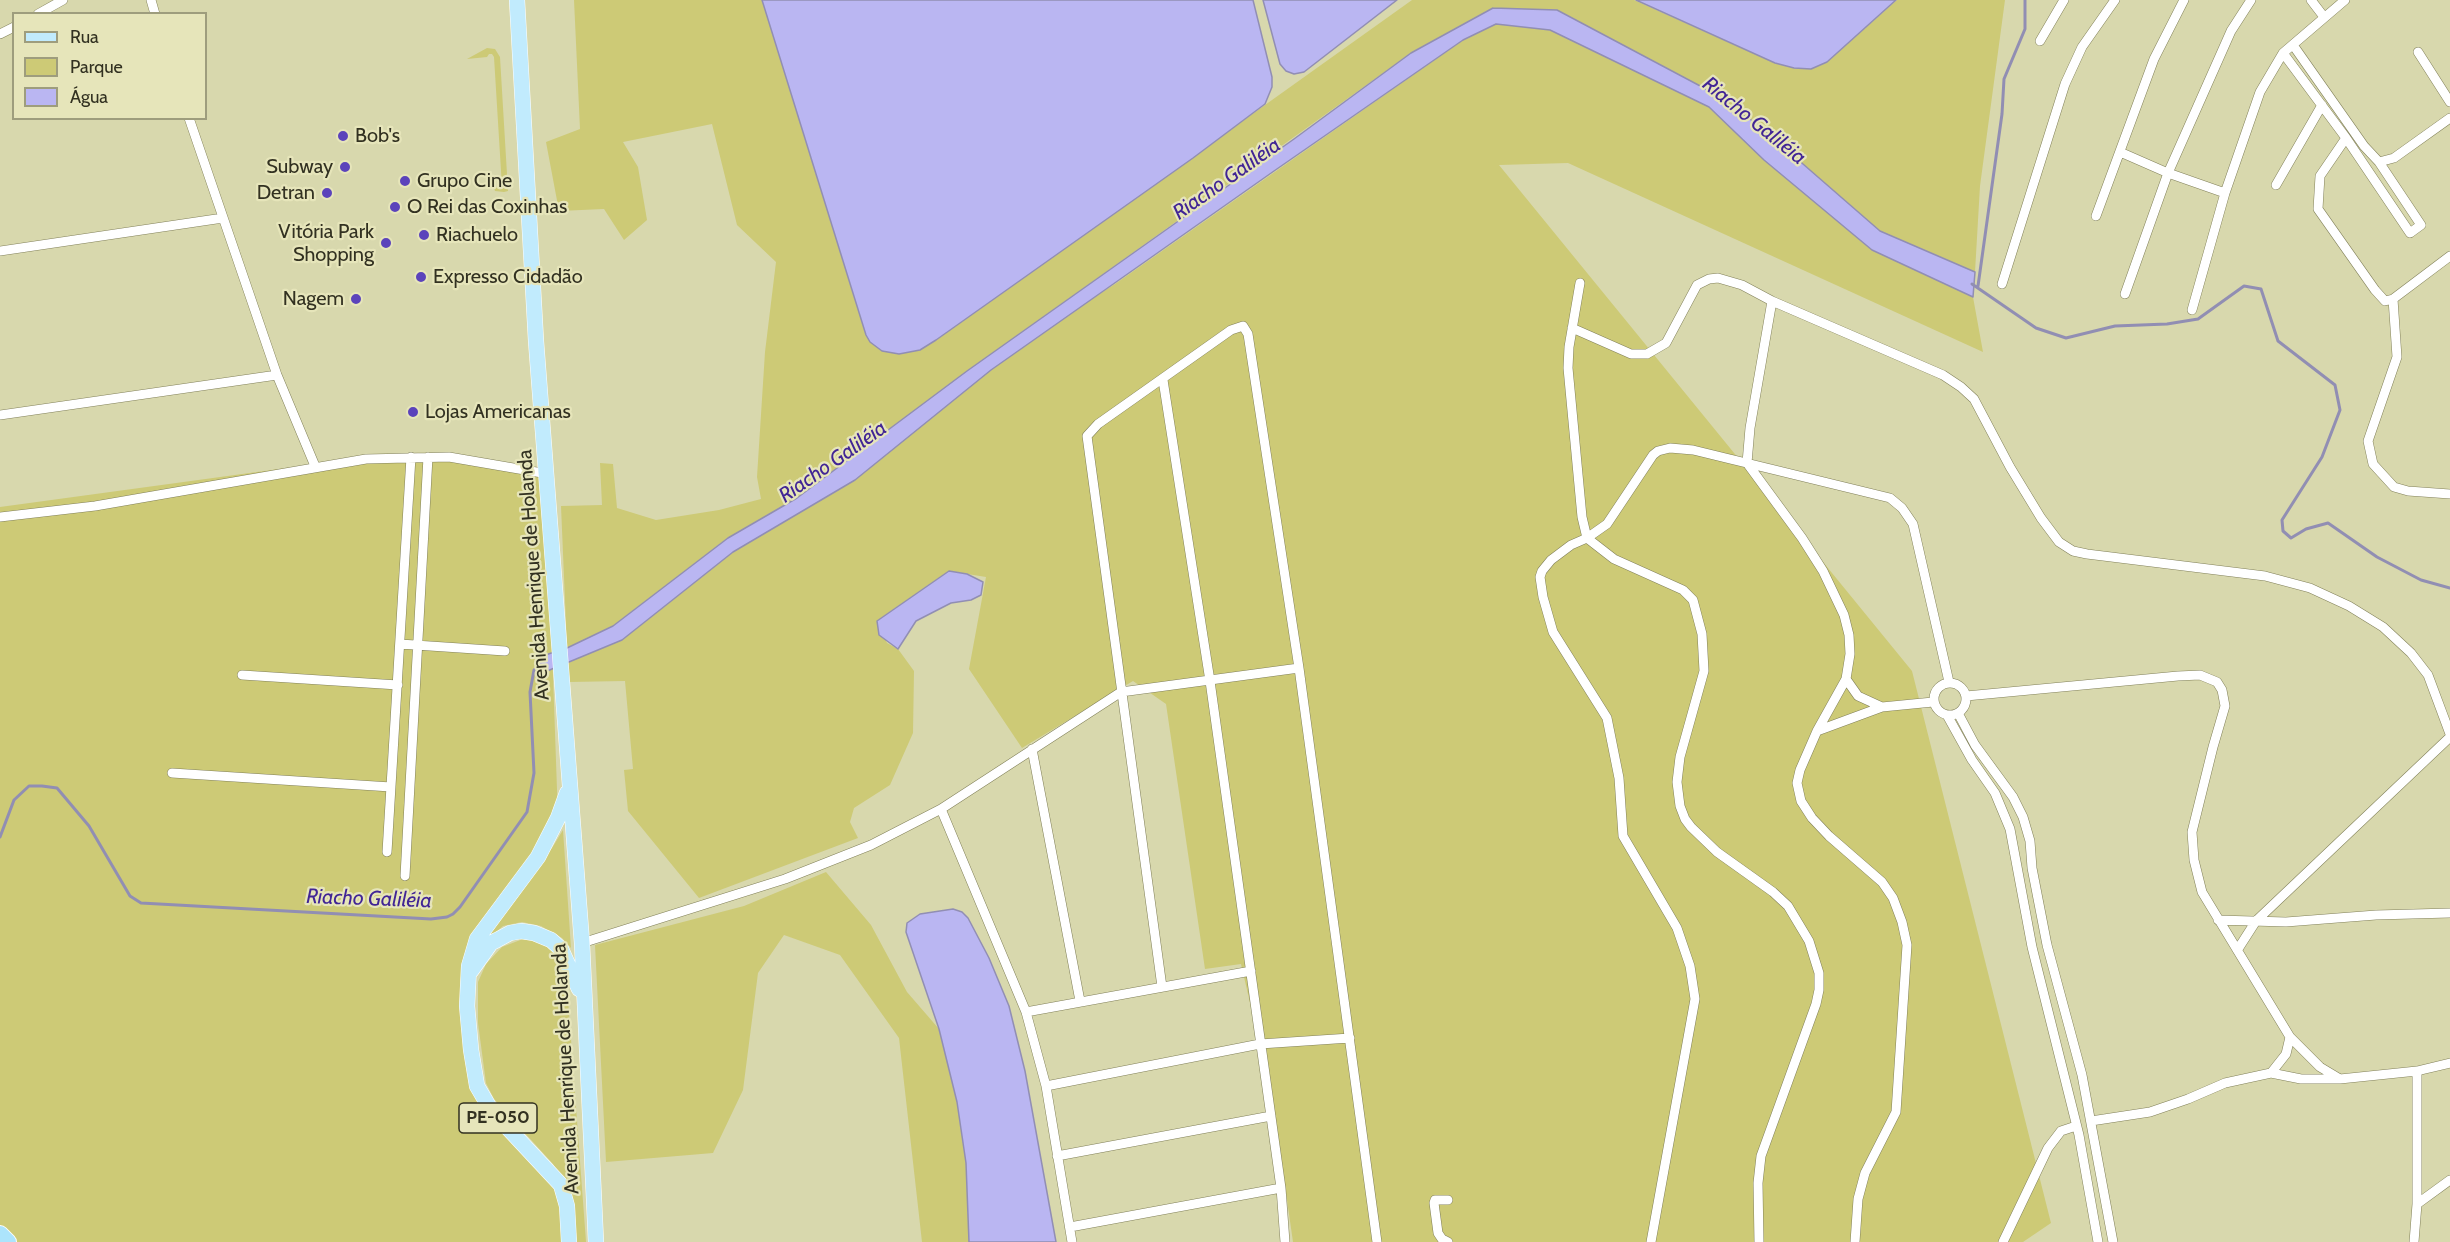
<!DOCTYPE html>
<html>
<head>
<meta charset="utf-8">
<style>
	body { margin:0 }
	#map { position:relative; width:2450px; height:1242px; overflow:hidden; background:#d8d8ad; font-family:Cabin,sans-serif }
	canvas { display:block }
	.legend { position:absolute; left:12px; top:12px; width:195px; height:108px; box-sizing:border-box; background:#e6e5ba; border:2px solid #9e9d7d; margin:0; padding:8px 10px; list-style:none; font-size:18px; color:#323121 }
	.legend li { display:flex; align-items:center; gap:12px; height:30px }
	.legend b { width:30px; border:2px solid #9e9d7d }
</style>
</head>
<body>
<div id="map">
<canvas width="2450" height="1242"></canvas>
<ul class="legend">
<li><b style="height:8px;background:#c1ebfd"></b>Rua</li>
<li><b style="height:16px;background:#cdca76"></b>Parque</li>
<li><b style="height:16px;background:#bab6f2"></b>Água</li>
</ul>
</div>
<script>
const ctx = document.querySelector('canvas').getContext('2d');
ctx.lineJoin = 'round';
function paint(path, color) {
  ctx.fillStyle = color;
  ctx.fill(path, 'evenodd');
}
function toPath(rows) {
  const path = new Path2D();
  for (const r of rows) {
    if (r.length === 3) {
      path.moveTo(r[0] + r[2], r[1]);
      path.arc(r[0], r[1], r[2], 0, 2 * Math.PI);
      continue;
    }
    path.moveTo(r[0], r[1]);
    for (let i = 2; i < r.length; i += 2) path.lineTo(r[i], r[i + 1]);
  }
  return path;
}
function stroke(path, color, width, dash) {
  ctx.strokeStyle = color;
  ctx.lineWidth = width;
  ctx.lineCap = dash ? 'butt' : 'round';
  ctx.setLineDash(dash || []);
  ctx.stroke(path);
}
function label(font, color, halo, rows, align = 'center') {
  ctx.font = font + ' Cabin,sans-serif';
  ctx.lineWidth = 4.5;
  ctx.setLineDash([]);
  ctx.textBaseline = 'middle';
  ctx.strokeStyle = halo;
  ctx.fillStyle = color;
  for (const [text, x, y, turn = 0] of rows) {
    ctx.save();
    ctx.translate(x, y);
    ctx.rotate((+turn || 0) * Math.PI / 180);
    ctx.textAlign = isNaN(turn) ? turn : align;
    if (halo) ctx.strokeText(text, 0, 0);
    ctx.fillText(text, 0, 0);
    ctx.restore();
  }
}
paint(toPath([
	[574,0,762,0,866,335,936,340,1412,0,1634,0,1775,63,1794,68,1827,62,1897,0,2005,0,1980,186,1975,272,1880,231,1757,124,1704,88,1557,10,1493,8,1411,53,1046,315,797,498,728,538,613,626,567,648,561,506,602,505,600,463,613,464,617,508,656,520,719,510,761,499,757,477,765,352,776,262,737,225,712,124,623,142,638,167,647,220,624,240,604,209,559,211,546,142,580,129],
	[1496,24,1550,30,1709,107,1872,250,1973,297,1983,352,1568,163,1499,165,1912,671,2051,1223,2023,1242,1293,1242,1273,1102,1241,964,1205,969,1166,704,1133,681,1022,748,969,669,986,577,949,571,877,621,887,643,898,649,914,671,913,733,890,785,854,808,850,822,858,838,699,898,628,811,624,770,633,769,625,681,569,682,567,662,622,640,733,552,855,480,993,362,1115,284,1463,40],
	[487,48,495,49,500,57,508,191,504,192,495,191,494,188,502,187,494,57,492,54,489,54,487,57,467,59],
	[435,455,546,476,558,818,483,938,552,848,563,830,571,948,562,938,541,926,522,922,503,926,489,938,467,987,477,1086,561,1185,564,1242,10,1242,0,1232,0,507,367,457],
	[826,872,871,925,907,992,939,1029,957,1102,966,1163,969,1242,922,1242,899,1038,840,955,784,935,758,973,743,1090,713,1153,606,1162,595,945,744,906],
	[523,939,543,943,561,958,566,972,586,1242,573,1242,567,1189,553,1164,494,1099,486,1083,478,1023,478,982,486,964,502,947]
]), '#cdca76');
const water = toPath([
	[762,0,1253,0,1272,77,1272,87,1265,104,1193,158,936,340,920,350,899,354,882,351,870,342,866,335,762,0],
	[1263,0,1397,0,1304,72,1294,74,1286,71,1280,64,1263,0],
	[1636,0,1896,0,1827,62,1811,69,1794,68,1775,63,1636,0],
	[1493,8,1557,10,1704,88,1757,124,1880,231,1975,272,1973,297,1872,250,1764,160,1709,107,1550,30,1496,24,1463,40,1274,171,991,370,855,480,733,552,622,640,540,674,536,658,567,648,613,626,728,538,797,498,967,371,1294,139,1411,53,1493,8],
	[949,571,967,574,983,582,981,595,971,600,951,603,916,621,898,649,879,635,877,621,949,571],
	[953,909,962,912,968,918,989,958,1009,1006,1025,1071,1056,1242,969,1242,966,1163,957,1102,939,1029,906,932,907,923,920,914,953,909]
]);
paint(water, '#bab6f2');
stroke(water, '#918eb3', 1.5);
stroke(toPath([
	[1972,284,2036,328,2066,338,2115,326,2167,324,2198,319,2244,286,2261,289,2278,341,2335,385,2340,410,2322,457,2282,520,2283,531,2291,538,2306,529,2328,523,2377,557,2421,580,2450,588],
	[1978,286,2002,114,2004,79,2025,29,2025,0],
	[0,837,14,800,29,786,42,786,57,788,89,826,130,896,141,903,431,919,447,917,453,914,460,907,527,812,534,773,530,692,534,670,541,665]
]), '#918eb3', 3);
const minor = toPath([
	[151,0,155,14],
	[2311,0,2324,17],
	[38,14,63,0],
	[0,34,14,27],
	[2040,41,2064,0],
	[2293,45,2364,146,2379,162,2394,158,2450,118],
	[2418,52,2450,102],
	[2283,53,2346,138,2320,176,2318,209,2375,290,2385,301,2393,299,2450,256],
	[189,118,277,375,315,466],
	[2346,138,2410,233,2421,225,2379,162],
	[2120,152,2168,173,2225,193],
	[2276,185,2322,105],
	[2096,216,2154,59,2184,0],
	[0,251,223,218],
	[1580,283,1569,347,1568,368,1582,517,1587,538,1614,559,1683,590,1693,600,1702,634,1704,671,1680,757,1677,782,1680,806,1685,819,1691,827,1717,852,1773,892,1788,906,1809,941,1819,973,1819,990,1816,1004,1761,1156,1758,1183,1759,1242],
	[2002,284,2065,84,2082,47,2115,0],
	[2125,294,2168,173,2231,31,2251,0],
	[2393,299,2397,357,2368,441,2373,464,2394,487,2408,491,2450,494],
	[1772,301,1750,428,1747,463,1802,538,1823,571,1844,615,1849,635,1850,654,1846,679,1817,731,1800,770,1797,783,1801,801,1812,818,1829,836,1882,882,1893,898,1902,922,1907,945,1896,1112,1865,1173,1858,1199,1855,1242],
	[2192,310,2225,193,2260,92,2283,53,2345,0],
	[1572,328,1631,354,1647,354,1666,343,1697,285,1709,279,1718,278,1742,285,1772,301,1943,375,1961,387,1974,399,2010,467,2041,518,2059,542,2073,551,2087,554,2265,576,2310,588,2349,606,2383,627,2411,653,2428,675,2450,734],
	[1163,380,1210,681,1281,1188,1285,1242],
	[0,415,277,375],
	[0,517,95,506,366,459,449,457,548,474],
	[400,644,505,651],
	[242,675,398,685],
	[1846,679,1858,696,1882,707],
	[1950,699,16],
	[1966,696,2178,676,2200,675,2217,682,2222,690,2225,706,2213,747,2192,832,2194,860,2202,892,2290,1037,2320,1067,2340,1079],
	[1958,713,1975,745,2013,797,2023,817,2030,841,2032,868,2047,945,2082,1075,2113,1242],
	[1947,715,1972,760,1995,793,2010,829,2032,947,2079,1135,2098,1242],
	[1817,731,1882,707,1933,702],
	[1032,749,1080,1001],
	[172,773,391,787],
	[941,809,1026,1012,1046,1086,1072,1242],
	[387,852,411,457],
	[405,876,428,457],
	[2218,920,2286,922,2376,915,2450,913],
	[582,943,785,879,871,845,941,809,1121,692,1299,668],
	[2238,949,2256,921,2450,737],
	[1162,987,1087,436,1098,424,1231,330,1243,326,1248,334,1299,668,1377,1242],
	[1026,1012,1251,971],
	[2271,1073,2286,1054,2290,1037],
	[1046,1086,1260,1044,1350,1038],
	[2091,1121,2150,1112,2188,1099,2225,1083,2271,1073,2301,1079,2340,1079,2417,1071,2450,1063],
	[1057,1156,1271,1116],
	[2417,1204,2450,1180],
	[1070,1227,1281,1188],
	[1448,1242,1442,1239,1438,1233,1434,1203,1435,1200,1448,1200],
	[1651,1242,1695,999,1690,966,1677,928,1623,836,1619,778,1607,718,1553,632,1543,597,1540,577,1542,571,1551,560,1571,545,1587,538,1607,524,1653,455,1658,451,1670,448,1693,450,1890,498,1902,508,1913,524,1949,682],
	[2003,1242,2048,1148,2061,1131,2076,1126],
	[2414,1242,2417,1204,2417,1071]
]);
const primary = toPath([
	[517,0,536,341,582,943,596,1242],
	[567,793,558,818,538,857,477,939,469,966,467,1006,471,1050,477,1086,491,1110,561,1185,567,1206,569,1242],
	[471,971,491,943,497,940,510,933,521,931,534,933,551,940,561,949,579,989]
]);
const trunk = toPath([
	[0,1234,8,1242]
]);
stroke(minor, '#82815a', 10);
stroke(primary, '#fff', 16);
stroke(trunk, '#fff', 18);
stroke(minor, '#fff', 9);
stroke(primary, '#c1ebfd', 15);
stroke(trunk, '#ace4fc', 16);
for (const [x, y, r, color] of [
	[343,136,6,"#5b43bb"],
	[345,167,6,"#5b43bb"],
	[405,181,6,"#5b43bb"],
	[327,193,6,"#5b43bb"],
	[395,207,6,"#5b43bb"],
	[424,235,6,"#5b43bb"],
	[386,243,6,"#5b43bb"],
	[421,277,6,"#5b43bb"],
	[356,299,6,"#5b43bb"],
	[413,412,6,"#5b43bb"]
]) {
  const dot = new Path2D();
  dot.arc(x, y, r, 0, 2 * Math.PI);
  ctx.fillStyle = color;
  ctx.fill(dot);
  stroke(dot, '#e6e5ba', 2);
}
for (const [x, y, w] of [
	[498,1118,78]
]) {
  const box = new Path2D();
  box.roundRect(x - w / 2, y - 15, w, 30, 4.5);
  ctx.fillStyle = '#e6e5ba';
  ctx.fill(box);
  stroke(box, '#323121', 1.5);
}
label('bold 18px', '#323121', null, [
	["PE-050",498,1118]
]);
label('20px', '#323121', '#e6e5ba', [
	["Bob's",355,136],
	["Subway",333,167,"right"],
	["Grupo Cine",417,181],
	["Detran",315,193,"right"],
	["O Rei das Coxinhas",407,207],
	["Vitória Park",374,232,"right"],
	["Shopping",374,255,"right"],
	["Riachuelo",436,235],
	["Expresso Cidadão",433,277],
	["Nagem",344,299,"right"],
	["Lojas Americanas",425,412]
], 'left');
label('20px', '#323121', '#e6e5ba', [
	["Avenida Henrique de Holanda",534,575,-94],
	["Avenida Henrique de Holanda",566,1069,-93]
]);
label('italic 21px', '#412595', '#e6e5ba', [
	["Riacho Galiléia",1754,121,39],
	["Riacho Galiléia",1227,179,-35],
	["Riacho Galiléia",833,462,-35],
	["Riacho Galiléia",369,899,2]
]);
</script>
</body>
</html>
